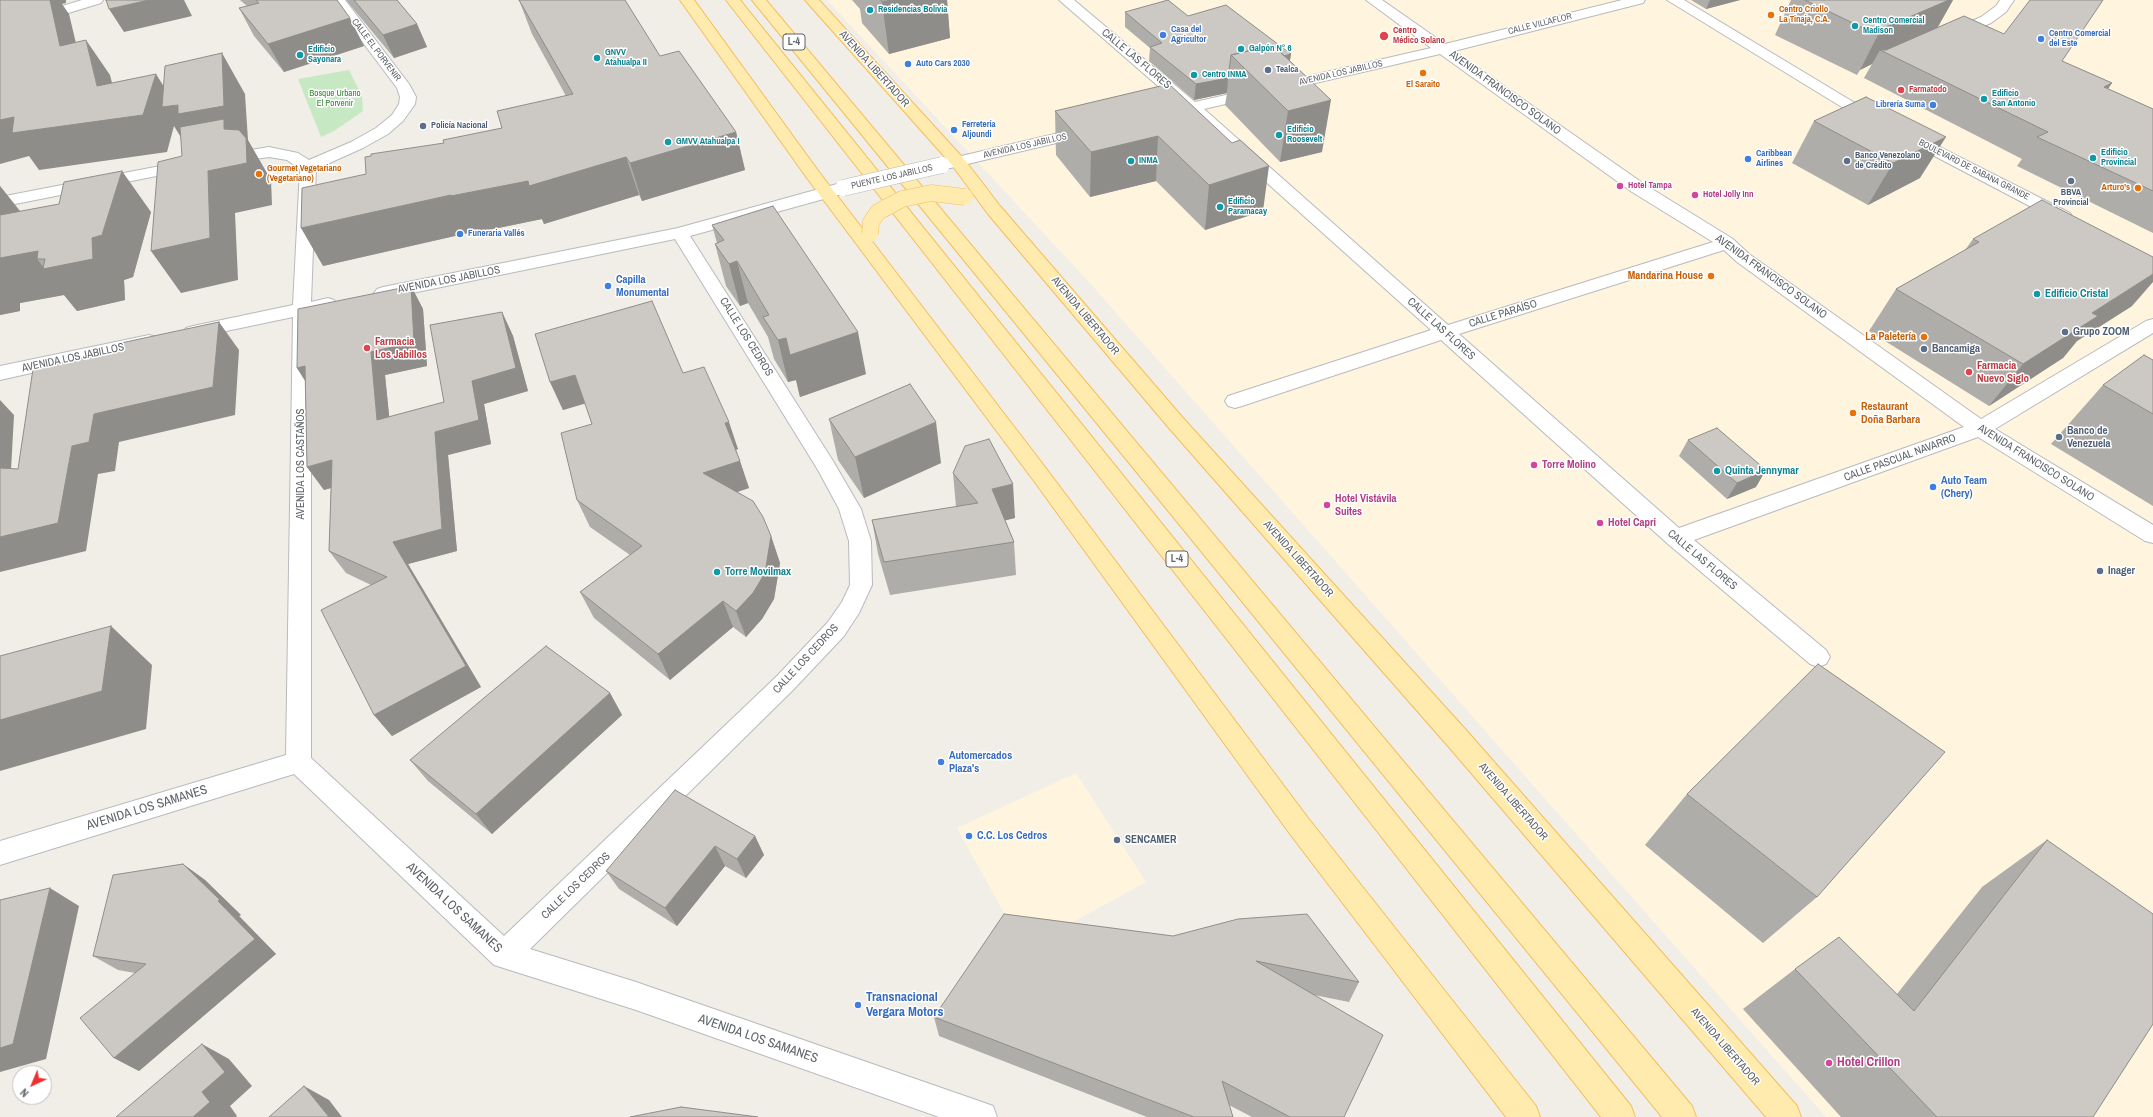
<!DOCTYPE html>
<html>
<head>
<meta charset="utf-8">
<style>
	body { margin:0 }
	#map { position:relative; width:2153px; height:1117px; overflow:hidden; background:#f1eee7; font-family:"Archivo Narrow",sans-serif }
	canvas { display:block }
	.north { position:absolute; left:12px; top:1065px; width:40px; height:40px; box-sizing:border-box; background:#fff; border:1px solid #bfc1c3; border-radius:50%; rotate:224deg; font-size:11px; font-weight:700; line-height:16px; text-align:center; color:#5e6368 }
	.north::after { content:''; display:block; margin:auto; width:14px; height:18px; background:#ee3031; clip-path:polygon(50% 0,100% 100%,50% 72%,0 100%) }
</style>
</head>
<body>
<div id="map">
<canvas width="2153" height="1117"></canvas>
<div class="north">N</div>
</div>
<script>
const ctx = document.querySelector('canvas').getContext('2d');
ctx.lineJoin = 'round';
function paint(path, color) {
  ctx.fillStyle = color;
  ctx.fill(path, 'evenodd');
}
function toPath(rows) {
  const path = new Path2D();
  for (const r of rows) {
    path.moveTo(r[0], r[1]);
    for (let i = 2; i < r.length; i += 2) path.lineTo(r[i], r[i + 1]);
  }
  return path;
}
function stroke(path, color, width, dash) {
  ctx.strokeStyle = color;
  ctx.lineWidth = width;
  ctx.lineCap = dash ? 'butt' : 'round';
  ctx.setLineDash(dash || []);
  ctx.stroke(path);
}
function label(font, color, halo, rows, align = 'center') {
  ctx.font = font + ' "Archivo Narrow",sans-serif';
  ctx.lineWidth = 3;
  ctx.setLineDash([]);
  ctx.textBaseline = 'middle';
  ctx.strokeStyle = halo;
  ctx.fillStyle = color;
  for (const [text, x, y, turn = 0] of rows) {
    ctx.save();
    ctx.translate(x, y);
    ctx.rotate((+turn || 0) * Math.PI / 180);
    ctx.textAlign = isNaN(turn) ? turn : align;
    if (halo) ctx.strokeText(text, 0, 0);
    ctx.fillText(text, 0, 0);
    ctx.restore();
  }
}
paint(toPath([
	[827,0,2153,0,2153,1117,1826,1117,1088,281],
	[1076,773,1146,882,1024,949,957,828]
]), '#fff4de');
paint(toPath([
	[349,70,362,96,363,111,334,131,321,137,298,79]
]), '#c6e9c3');
const minor = toPath([
	[82,0,103,0,101,3,0,34,0,25,82,0],
	[331,0,345,0,409,84,416,97,415,104,403,121,388,134,363,148,316,169,311,302,328,298,334,300,337,304,334,308,311,313,311,758,504,936,777,676,828,622,842,602,850,585,849,541,839,509,818,470,675,239,383,299,377,297,374,293,377,289,383,287,678,228,837,184,849,184,851,188,849,192,690,236,833,461,861,509,871,541,872,585,859,613,844,636,793,690,530,949,636,982,982,1102,993,1106,997,1117,939,1117,636,1010,494,965,294,774,0,865,0,841,286,755,293,317,193,338,186,336,184,332,186,328,193,326,293,305,300,169,287,160,269,157,226,163,220,161,218,158,220,155,269,147,298,153,309,160,351,142,376,128,392,115,399,104,400,97,397,88,331,0],
	[1059,0,1074,0,1195,102,1431,48,1366,0,1382,0,1445,44,1622,0,1645,0,1643,3,1454,51,1644,184,1733,239,1749,254,1981,419,2146,321,2153,319,2153,333,1995,429,2153,525,2153,543,2145,541,1978,437,1694,540,1826,650,1830,657,1826,664,1818,667,1810,664,1668,544,1441,340,1242,406,1235,408,1228,406,1225,401,1228,396,1431,330,1189,113,1182,115,1177,113,1174,110,1181,106,1059,0],
	[1440,54,1632,192,1713,242,1448,325,1204,109,1440,54],
	[1724,250,1737,262,1964,427,1679,528,1459,334,1724,250],
	[1667,0,1684,0,1855,103,1879,115,1882,118,1879,121,1874,123,1845,109,1667,0],
	[2000,0,2014,0,2006,12,1991,23,1956,38,1946,38,1944,35,1946,32,1981,17,1996,6,2000,0],
	[1084,127,1090,129,1092,132,1090,135,942,170,936,168,934,165,936,162,1084,127],
	[1910,132,2070,213,2072,217,2070,221,2064,222,2058,221,1904,140,1902,137,1904,134,1910,132],
	[186,161,192,163,194,166,192,169,0,207,0,197,186,161],
	[149,335,156,337,158,341,156,345,0,380,0,366,149,335]
]);
const major = toPath([
	[680,0,694,0,819,172,1048,471,1308,818,1536,1106,1540,1117,1506,1117,1290,834,1034,481,807,178,680,0],
	[726,0,740,0,1631,1106,1635,1117,1601,1117,726,0],
	[752,0,766,0,1692,1106,1696,1117,1662,1117,752,0],
	[805,0,819,0,964,159,1000,206,1183,418,1466,730,1797,1106,1801,1117,1766,1117,1448,746,1169,428,988,214,952,165,805,0]
]);
stroke(minor, '#b7babe', 2);
stroke(major, '#f5bd5c', 2);
paint(minor, '#fff');
paint(major, '#ffebae');
const minorBridge = toPath([
	[843,188,942,165]
]);
const majorBridge = toPath([
	[870,234,871,222,878,212,902,199,931,193,965,197]
]);
stroke(minorBridge, '#b7babe', 17, []);
stroke(majorBridge, '#f5bd5c', 17, []);
stroke(minorBridge, '#fff', 16);
stroke(majorBridge, '#ffebae', 16);
paint(toPath([
	[240,0,337,0,364,46,284,72,254,36,239,8,247,6],
	[346,0,397,0,417,24,427,47,394,58],
	[519,0,660,56,736,132,745,170,642,201,639,195,544,224,542,219,469,234,468,233,323,266,366,174,444,143,502,128,566,96,532,34],
	[852,0,947,0,950,38,889,54,862,23,860,9],
	[1691,0,1740,0,1706,9],
	[1791,0,1953,0,1938,27,2062,61,2112,83,2108,89,2153,109,2153,233,2017,166,2022,159,1864,78,1872,64,1860,70,1857,75,1775,35],
	[1125,12,1188,16,1291,54,1290,61,1322,152,1280,162,1225,105,1227,93,1194,100,1149,61,1150,48,1125,27],
	[1866,97,1920,178,1868,205,1792,163,1814,121],
	[1055,111,1232,143,1263,211,1205,230,1156,181,1090,197,1056,155],
	[0,186,21,212,151,212,133,277,124,280,125,300,77,311,64,295,20,303,20,311,0,315],
	[712,225,866,374,800,397,796,380,788,382,774,359,768,337,748,303,740,306,726,286,715,244,717,243],
	[1973,239,2132,306,2077,341,2063,358,1989,406,1869,331,1896,289,1965,250],
	[411,286,423,309,427,366,385,375,389,417,444,402,502,312,513,336,528,391,484,404,491,444,448,455,457,551,408,564,481,687,392,736,374,715,371,585,346,573,329,551,331,488,324,490,307,467,305,380,297,368],
	[2153,360,2153,506,2051,444,2103,385],
	[683,373,738,449,736,450,749,488,737,492,771,536,780,563,774,599,762,619,746,637,733,627,670,680,594,618,580,592,630,555,590,527,577,500,592,424,585,403,563,410,550,382],
	[829,419,941,463,864,498,838,460],
	[1688,440,1756,487,1727,499,1679,456],
	[953,473,1015,518,1005,520,1014,542,1016,575,890,595,878,554,872,520,956,507],
	[610,693,622,715,492,834,428,781,410,760],
	[1687,794,1817,897,1763,943,1645,845],
	[755,836,764,855,746,878,725,866,677,926,619,889,606,871],
	[2047,840,2093,1117,1841,1117,1743,1009,1795,969,1897,994,1982,887],
	[183,864,205,880,241,915,239,916,276,954,139,1071,114,1058,135,973,118,970,93,956],
	[1173,936,1359,982,1349,1002,1314,995,1344,1117,1252,1117,1229,1105,1233,1117,1147,1117,939,1036,934,1017]
]), '#afada9');
paint(toPath([
	[0,0,66,0,66,3,62,4,69,14,85,81],
	[149,0,184,0,192,16,124,32,109,9],
	[891,0,947,0,950,38,889,54,882,2],
	[1710,0,1740,0,1706,9],
	[1949,0,1953,0,1932,37,1891,55,1880,50,1872,64,1860,70,1881,29],
	[350,18,364,46,284,72,268,44],
	[417,24,427,47,394,58,383,35],
	[86,40,110,75,121,118,156,74,176,106,222,53,245,94,248,140,271,180,272,205,235,213,238,280,181,293,151,251,188,149,174,126,167,152,39,170,29,156,0,164,0,120,97,86],
	[1291,54,1288,69,1253,66],
	[1228,78,1227,93,1194,100,1196,84],
	[2112,83,2091,112,2104,87],
	[1331,100,1322,152,1280,162,1288,111],
	[736,132,745,170,642,201,630,163],
	[1158,136,1156,181,1090,197,1091,152],
	[1946,137,1920,178,1868,205,1893,163],
	[626,157,639,195,544,224,542,219,469,234,468,233,323,266,301,228,451,195],
	[1269,166,1263,211,1205,230,1209,185],
	[122,171,151,212,133,277,124,280,125,300,77,311,64,295,20,303,20,311,0,315,0,186,22,214,92,238],
	[37,259,45,259,44,268],
	[737,261,748,303,740,306,729,264],
	[2153,274,2153,282,2132,306,2077,341,2063,358,1989,406,2023,364,2092,313],
	[411,286,423,309,427,366,385,375,392,443,377,420,371,352],
	[502,312,513,336,528,391,484,404,491,444,448,455,457,551,408,564,481,687,392,736,374,715,393,542,435,432,472,381],
	[219,322,239,350,235,415,119,442,115,471,98,474,86,551,0,572,0,537,72,446,94,414],
	[858,332,866,374,800,397,796,380,788,382,778,340,786,338],
	[305,366,312,392,297,368],
	[575,375,587,403,563,410,550,382],
	[0,400,14,415,9,507,0,509],
	[729,422,738,449,733,451,725,423],
	[936,422,941,463,864,498,855,457],
	[332,460,348,483,324,490,307,467],
	[740,461,749,488,713,500,703,473],
	[1766,470,1756,487,1727,499,1737,483],
	[1013,484,1015,518,995,523,992,489],
	[771,536,780,563,774,599,762,619,746,637,736,611],
	[723,601,733,627,670,680,658,654],
	[111,626,152,665,146,729,0,771,0,720],
	[610,693,622,715,492,834,476,814],
	[755,836,764,855,746,878,737,859],
	[715,846,725,866,677,926,665,908],
	[183,864,205,880,241,915,239,916,276,954,139,1071,114,1058],
	[50,888,79,906,46,1059,0,1072,0,1048],
	[202,1044,229,1059,252,1086,230,1106,237,1116,236,1117,193,1117,202,1092],
	[304,1086,329,1100,342,1117,329,1117]
]), '#8f8d89');
const building = toPath([
	[0,0,50,0,60,46,86,40,97,86,156,74,143,115,12,133,14,117,0,120,0,0],
	[106,0,149,0,109,9,106,0],
	[256,0,337,0,350,18,268,44,239,8,259,3,256,0],
	[354,0,397,0,417,24,383,35,354,0],
	[519,0,625,0,660,56,679,51,736,132,630,163,626,157,529,186,528,181,451,196,451,195,301,228,302,188,366,174,365,157,371,156,371,154,444,143,443,140,502,128,497,111,573,94,519,0],
	[881,0,891,0,882,2,881,0],
	[1168,0,1188,16,1226,5,1291,54,1284,56,1273,45,1231,55,1228,78,1196,84,1150,47,1162,43,1125,12,1168,0],
	[1805,0,1949,0,1881,29,1878,35,1805,0],
	[2030,0,2103,0,2062,61,2112,83,2104,87,2153,109,2153,191,2037,137,2048,132,1880,50,1886,50,1964,16,2004,34,2030,0],
	[1273,45,1331,100,1288,111,1231,55,1273,45],
	[222,53,224,106,178,114,178,105,162,107,165,66,222,53],
	[1169,84,1232,143,1240,140,1269,166,1209,185,1158,136,1091,152,1055,111,1169,84],
	[1866,97,1946,137,1893,163,1814,121,1866,97],
	[224,119,224,129,239,130,246,138,247,163,208,171,210,238,151,251,158,162,182,156,180,127,224,119],
	[122,171,102,235,92,238,93,259,43,269,45,259,37,259,38,251,0,258,0,215,59,204,64,182,122,171],
	[2042,200,2153,257,2153,274,2092,313,2098,316,2023,364,1896,289,1979,242,1973,239,2042,200],
	[773,206,858,332,790,355,786,338,778,340,763,317,769,315,737,261,729,264,715,244,724,240,712,225,773,206],
	[411,286,414,342,371,352,377,420,444,402,430,325,502,312,516,368,472,381,479,420,435,432,442,529,393,542,466,666,374,715,321,610,387,577,329,551,332,460,307,467,305,366,297,368,298,309,411,286],
	[652,301,683,373,704,367,729,422,725,423,740,461,703,473,753,501,763,517,771,536,765,573,753,593,736,611,723,601,658,654,580,592,642,546,577,500,561,433,592,424,575,375,550,382,535,334,652,301],
	[219,322,213,387,94,414,89,442,72,446,58,523,0,537,0,468,18,469,33,369,120,350,121,343,219,322],
	[2144,355,2153,360,2153,414,2103,385,2144,355],
	[910,384,936,422,855,457,829,419,910,384],
	[1717,428,1766,470,1737,483,1688,440,1717,428],
	[989,439,1013,484,992,489,1014,542,884,562,872,520,978,503,953,473,965,446,989,439],
	[111,626,102,691,0,720,0,656,111,626],
	[546,646,610,693,476,814,410,760,546,646],
	[1818,664,1945,752,1817,897,1687,794,1818,664],
	[675,790,755,836,737,859,715,846,665,908,606,871,675,790],
	[2047,840,2153,914,2153,1024,2093,1117,1937,1117,1795,969,1839,937,1914,1011,2047,840],
	[183,864,220,900,218,901,255,939,114,1058,80,1018,146,964,93,956,113,875,183,864],
	[50,888,13,1044,0,1048,0,900,50,888],
	[1004,914,1173,936,1238,919,1307,914,1359,982,1256,961,1383,1035,1344,1117,1290,1117,1222,1081,1233,1117,1194,1117,934,1017,1004,914],
	[202,1044,225,1072,202,1092,210,1102,193,1117,116,1117,202,1044],
	[304,1086,329,1117,269,1117,304,1086],
	[681,1107,758,1117,630,1117,681,1107]
]);
paint(building, '#ccc9c4');
stroke(building, '#8f8d89', 1);
for (const [x, y, r, color] of [
	[870,10,4,"#0f9aa8"],
	[1771,15,4,"#e8710a"],
	[1855,26,4,"#0f9aa8"],
	[1163,35,4,"#3f7fe0"],
	[1384,36,5,"#e0444e"],
	[2041,39,4,"#3f7fe0"],
	[1241,49,4,"#0f9aa8"],
	[300,55,4,"#0f9aa8"],
	[597,58,4,"#0f9aa8"],
	[908,64,4,"#3f7fe0"],
	[1268,70,4,"#5c6f8a"],
	[1423,73,4,"#e8710a"],
	[1194,75,4,"#0f9aa8"],
	[1901,90,4,"#e0444e"],
	[1984,99,4,"#0f9aa8"],
	[1933,105,4,"#3f7fe0"],
	[423,126,4,"#5c6f8a"],
	[954,130,4,"#3f7fe0"],
	[1279,135,4,"#0f9aa8"],
	[668,142,4,"#0f9aa8"],
	[2093,158,4,"#0f9aa8"],
	[1748,159,4,"#3f7fe0"],
	[1131,161,4,"#0f9aa8"],
	[1847,161,4,"#5c6f8a"],
	[259,174,4,"#e8710a"],
	[2071,181,4,"#5c6f8a"],
	[1620,186,4,"#d1479c"],
	[2138,188,4,"#e8710a"],
	[1695,195,4,"#d1479c"],
	[1220,207,4,"#0f9aa8"],
	[460,234,4,"#3f7fe0"],
	[1711,276,4,"#e8710a"],
	[608,286,4,"#3f7fe0"],
	[2037,294,4,"#0f9aa8"],
	[2065,332,4,"#5c6f8a"],
	[1924,337,4,"#e8710a"],
	[367,348,4,"#e0444e"],
	[1924,349,4,"#5c6f8a"],
	[1969,372,4,"#e0444e"],
	[1853,413,4,"#e8710a"],
	[2059,437,4,"#5c6f8a"],
	[1534,465,4,"#d1479c"],
	[1717,471,4,"#0f9aa8"],
	[1933,487,4,"#3f7fe0"],
	[1327,505,4,"#d1479c"],
	[1600,523,4,"#d1479c"],
	[2100,571,4,"#5c6f8a"],
	[717,572,4,"#0f9aa8"],
	[941,762,4,"#3f7fe0"],
	[969,836,4,"#3f7fe0"],
	[1117,840,4,"#5c6f8a"],
	[858,1005,4,"#3f7fe0"],
	[1829,1063,4,"#d1479c"]
]) {
  const dot = new Path2D();
  dot.arc(x, y, r, 0, 2 * Math.PI);
  ctx.fillStyle = color;
  ctx.fill(dot);
  stroke(dot, '#fff', 1.5);
}
label('bold 9px', '#0d838f', '#fff', [
	["Residencias Bolivia",878,10],
	["Centro Comercial",1863,21],
	["Madison",1863,31],
	["Galpón N° 6",1249,49],
	["Edificio",308,50],
	["Sayonara",308,60],
	["GNVV",605,53],
	["Atahualpa II",605,63],
	["Centro INMA",1202,75],
	["Edificio",1992,94],
	["San Antonio",1992,104],
	["Edificio",1287,130],
	["Roosevelt",1287,140],
	["GMVV Atahualpa I",676,142],
	["Edificio",2101,153],
	["Provincial",2101,163],
	["INMA",1139,161],
	["Edificio",1228,202],
	["Paramacay",1228,212]
], 'left');
label('bold 9px', '#c56008', '#fff', [
	["Centro Criollo",1779,10],
	["La Tinaja, C.A.",1779,20],
	["El Saraito",1423,85,"center"],
	["Gourmet Vegetariano",267,169],
	["(Vegetariano)",267,179],
	["Arturo's",2130,188,"right"]
], 'left');
label('9px', '#5e6368', '#fff', [
	["CALLE VILLAFLOR",1540,24,-14],
	["CALLE EL PORVENIR",376,50,53],
	["AVENIDA LOS JABILLOS",1341,73,-13],
	["AVENIDA LOS JABILLOS",1025,146,-13],
	["BOULEVARD DE SABANA GRANDE",1974,170,27],
	["PUENTE LOS JABILLOS",892,177,-13]
]);
label('bold 9px', '#366cbe', '#fff', [
	["Casa del",1171,30],
	["Agricultor",1171,40],
	["Centro Comercial",2049,34],
	["del Este",2049,44],
	["Auto Cars 2030",916,64],
	["Librería Suma",1925,105,"right"],
	["Ferretería",962,125],
	["Aljoundi",962,135],
	["Caribbean",1756,154],
	["Airlines",1756,164],
	["Funeraria Vallés",468,234]
], 'left');
label('bold 9px', '#be3a42', '#fff', [
	["Centro",1393,31],
	["Médico Solano",1393,41],
	["Farmatodo",1909,90]
], 'left');
label('bold 9px', '#4e5e75', '#fff', [
	["Tealca",1276,70],
	["Policía Nacional",431,126],
	["Banco Venezolano",1855,156],
	["de Crédito",1855,166],
	["BBVA",2071,193,"center"],
	["Provincial",2071,203,"center"]
], 'left');
label('9px', '#358232', '#fff', [
	["Bosque Urbano",335,94],
	["El Porvenir",335,104]
]);
label('bold 9px', '#b23c85', '#fff', [
	["Hotel Tampa",1628,186],
	["Hotel Jolly Inn",1703,195]
], 'left');
for (const [x, y, w] of [
	[794,42,22],
	[1177,559,22]
]) {
  const box = new Path2D();
  box.roundRect(x - w / 2, y - 8, w, 16, 3);
  ctx.fillStyle = '#fff';
  ctx.fill(box);
  stroke(box, '#5e6368', 1);
}
label('bold 10px', '#5e6368', null, [
	["L-4",794,42],
	["L-4",1177,559]
]);
label('11px', '#5e6368', '#fff', [
	["CALLE LAS FLORES",1136,59,40],
	["AVENIDA LIBERTADOR",874,69,48],
	["AVENIDA FRANCISCO SOLANO",1505,93,36],
	["AVENIDA FRANCISCO SOLANO",1771,277,36],
	["AVENIDA LOS JABILLOS",449,280,-11],
	["CALLE PARAÍSO",1503,314,-17],
	["AVENIDA LIBERTADOR",1085,316,50],
	["CALLE LAS FLORES",1441,329,42],
	["CALLE LOS CEDROS",746,337,58],
	["AVENIDA LOS JABILLOS",73,358,-12],
	["CALLE PASCUAL NAVARRO",1900,458,-20],
	["AVENIDA FRANCISCO SOLANO",2036,463,32],
	["AVENIDA LOS CASTAÑOS",301,464,-90],
	["AVENIDA LIBERTADOR",1298,559,48],
	["CALLE LAS FLORES",1702,560,40],
	["CALLE LOS CEDROS",806,659,-47],
	["AVENIDA LIBERTADOR",1513,802,49],
	["CALLE LOS CEDROS",576,886,-44],
	["AVENIDA LIBERTADOR",1725,1047,49]
]);
label('bold 11px', '#c56008', '#fff', [
	["Mandarina House",1703,276],
	["La Paletería",1916,337],
	["Restaurant",1861,407,"left"],
	["Doña Barbara",1861,420,"left"]
], 'right');
label('bold 11px', '#366cbe', '#fff', [
	["Capilla",616,280],
	["Monumental",616,293],
	["Auto Team",1941,481],
	["(Chery)",1941,494],
	["Automercados",949,756],
	["Plaza's",949,769],
	["C.C. Los Cedros",977,836]
], 'left');
label('bold 11px', '#0d838f', '#fff', [
	["Edificio Cristal",2045,294],
	["Quinta Jennymar",1725,471],
	["Torre Movilmax",725,572]
], 'left');
label('bold 11px', '#4e5e75', '#fff', [
	["Grupo ZOOM",2073,332],
	["Bancamiga",1932,349],
	["Banco de",2067,431],
	["Venezuela",2067,444],
	["Inager",2108,571],
	["SENCAMER",1125,840]
], 'left');
label('bold 11px', '#be3a42', '#fff', [
	["Farmacia",375,342],
	["Los Jabillos",375,355],
	["Farmacia",1977,366],
	["Nuevo Siglo",1977,379]
], 'left');
label('bold 11px', '#b23c85', '#fff', [
	["Torre Molino",1542,465],
	["Hotel Vistávila",1335,499],
	["Suites",1335,512],
	["Hotel Capri",1608,523]
], 'left');
label('13px', '#5e6368', '#fff', [
	["AVENIDA LOS SAMANES",147,808,-17],
	["AVENIDA LOS SAMANES",454,908,43],
	["AVENIDA LOS SAMANES",758,1039,19]
]);
label('bold 13px', '#366cbe', '#fff', [
	["Transnacional",866,998],
	["Vergara Motors",866,1013]
], 'left');
label('bold 13px', '#b23c85', '#fff', [
	["Hotel Crillon",1837,1063]
], 'left');
</script>
</body>
</html>
